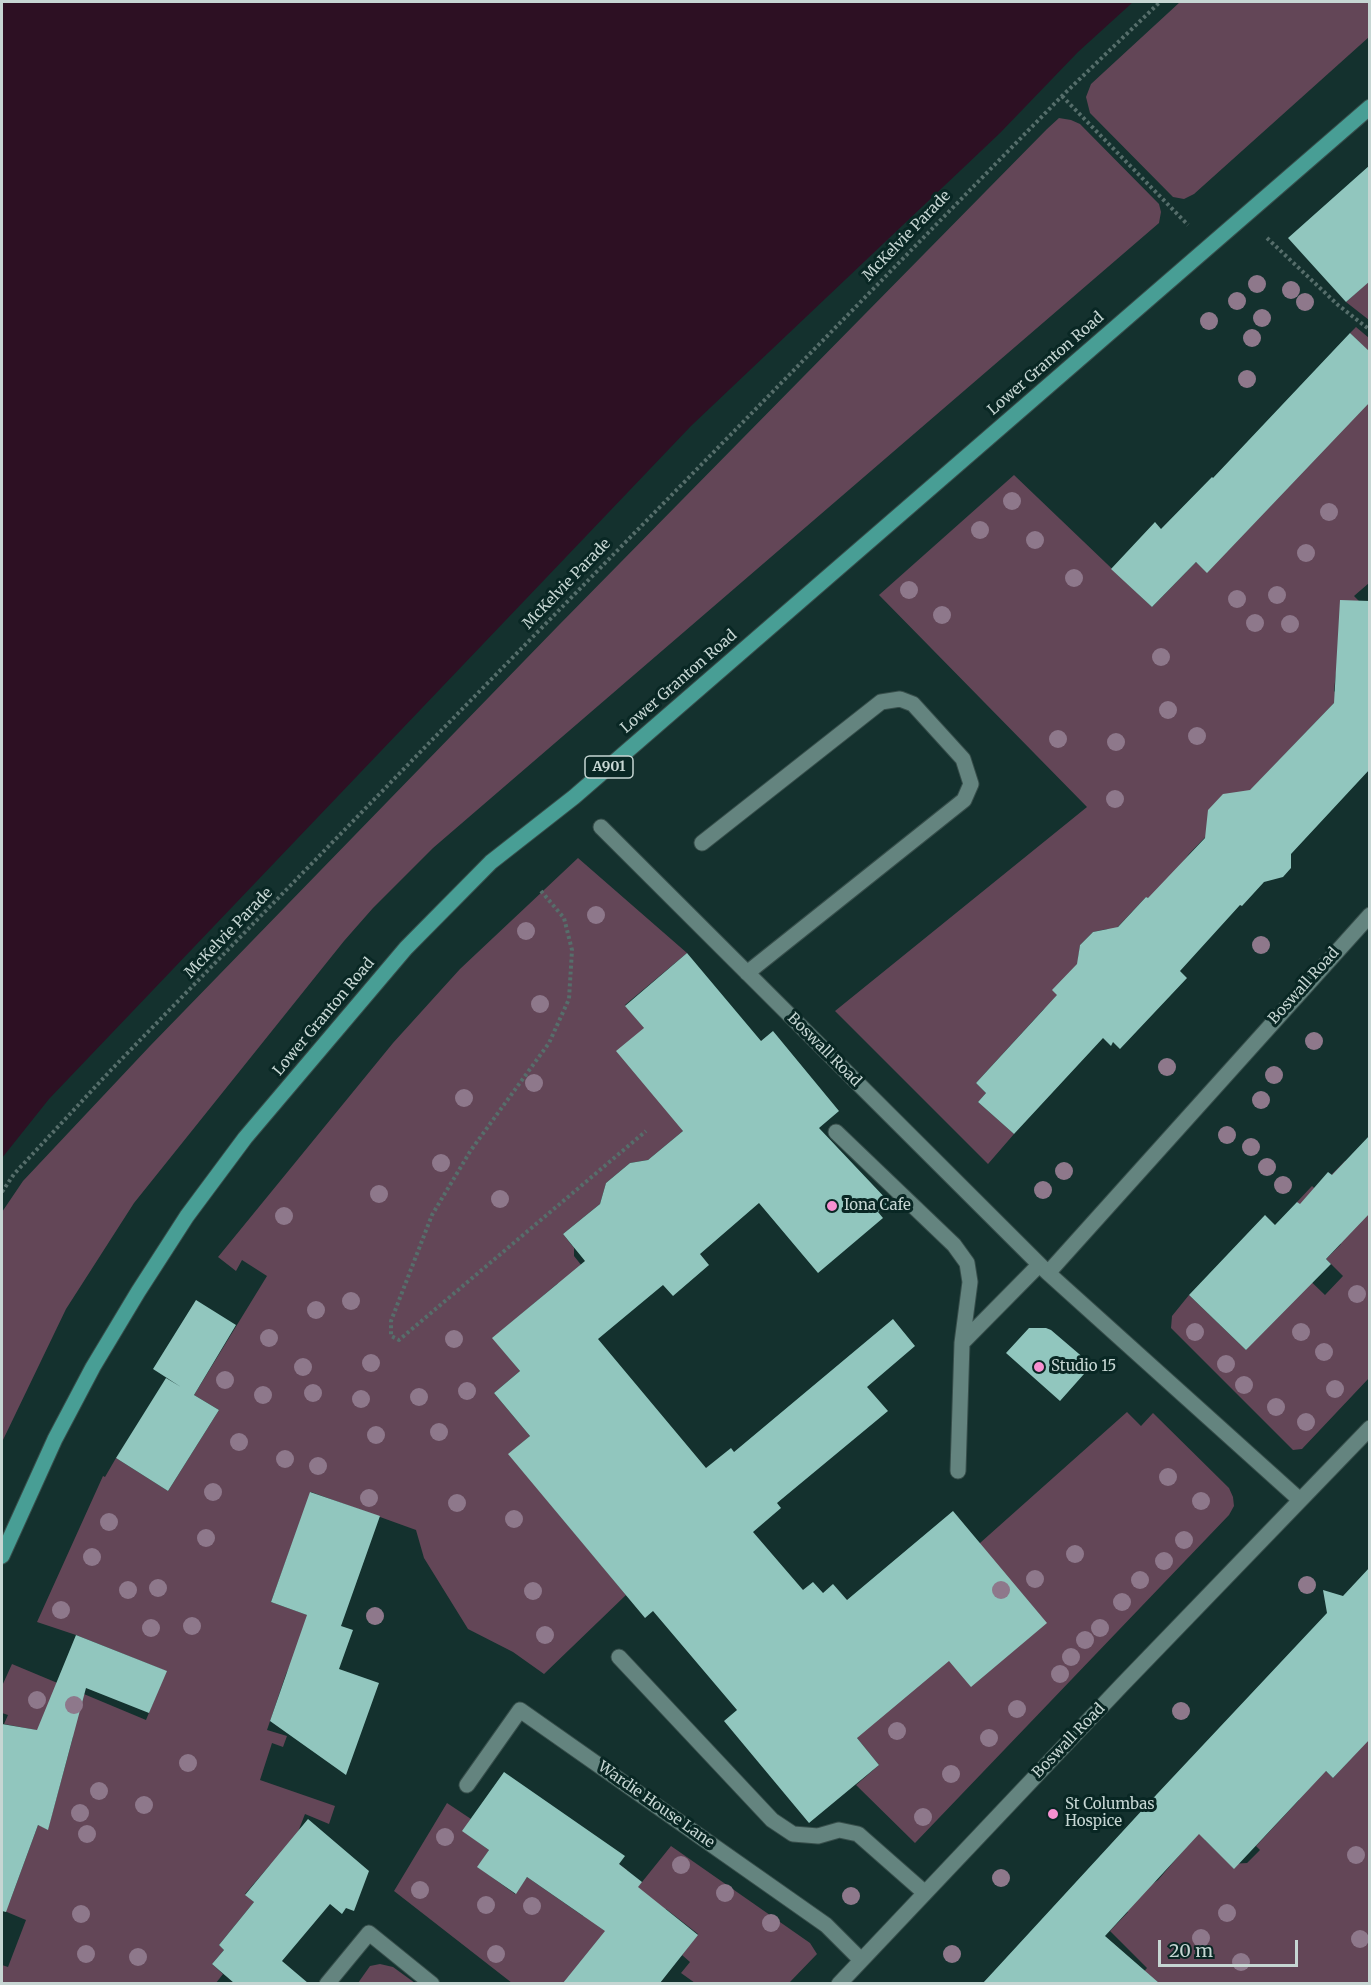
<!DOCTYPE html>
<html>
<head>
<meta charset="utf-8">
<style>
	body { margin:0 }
	#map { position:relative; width:1371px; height:1985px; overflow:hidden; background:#14312e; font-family:Merriweather,serif }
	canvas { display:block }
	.frame { position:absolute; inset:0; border:3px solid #c6d6d3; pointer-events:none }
	.scale { position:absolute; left:1158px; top:1940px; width:140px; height:27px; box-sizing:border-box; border:3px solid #c6d6d3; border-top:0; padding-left:8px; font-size:18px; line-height:21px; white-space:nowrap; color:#c6d6d3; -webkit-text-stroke:4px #092724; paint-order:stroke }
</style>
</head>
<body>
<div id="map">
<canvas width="1371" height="1985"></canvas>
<div class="frame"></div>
<div class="scale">20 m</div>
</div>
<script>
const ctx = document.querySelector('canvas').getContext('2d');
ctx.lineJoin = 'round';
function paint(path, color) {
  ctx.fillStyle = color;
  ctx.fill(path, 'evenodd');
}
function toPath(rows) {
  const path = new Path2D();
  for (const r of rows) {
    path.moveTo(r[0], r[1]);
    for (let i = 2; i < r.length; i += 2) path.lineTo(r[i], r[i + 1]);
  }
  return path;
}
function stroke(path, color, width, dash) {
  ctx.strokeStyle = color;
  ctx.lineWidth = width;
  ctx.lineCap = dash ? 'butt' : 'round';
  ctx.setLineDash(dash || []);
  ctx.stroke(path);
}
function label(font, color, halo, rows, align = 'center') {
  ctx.font = font + ' Merriweather,serif';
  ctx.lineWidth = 6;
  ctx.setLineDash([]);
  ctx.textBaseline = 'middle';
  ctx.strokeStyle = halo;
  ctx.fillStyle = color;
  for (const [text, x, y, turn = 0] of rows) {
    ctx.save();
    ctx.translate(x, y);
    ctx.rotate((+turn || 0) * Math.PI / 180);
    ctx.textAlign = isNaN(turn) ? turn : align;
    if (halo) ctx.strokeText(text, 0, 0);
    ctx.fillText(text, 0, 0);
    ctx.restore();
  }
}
paint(toPath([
	[1180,2,1370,2,1369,37,1194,194,1184,199,1173,197,1090,113,1086,97,1091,84],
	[1059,118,1071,120,1080,124,1159,204,1161,212,1159,223,433,848,373,908,344,941,134,1203,66,1309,2,1442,2,1212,23,1181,150,1046,558,626,1047,129],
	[1369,281,1369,320,1346,302],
	[1356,327,1369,338,1369,352,1350,333],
	[1369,402,1369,583,1354,596,1369,611,1352,655,1336,673,1334,691,1340,697,1189,854,1152,902,1146,897,1112,933,1107,929,1093,932,1080,945,1078,960,1080,961,1060,998,1043,1010,976,1083,986,1093,978,1102,1014,1134,988,1164,835,1011,1087,807,879,595,1014,475,1152,607,1196,562,1207,572],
	[578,858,687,953,625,1005,644,1028,683,1131,648,1160,630,1163,606,1183,600,1204,563,1234,574,1248,574,1256,586,1271,557,1284,493,1338,520,1371,494,1393,530,1436,509,1454,626,1595,544,1674,513,1652,468,1629,424,1558,416,1530,311,1492,271,1602,313,1617,286,1674,267,1730,287,1736,283,1747,272,1743,260,1780,335,1806,329,1824,305,1814,289,1855,270,1865,245,1894,254,1902,219,1945,224,1950,212,1964,223,1974,216,1983,2,1983,2,1965,8,1967,26,1920,2,1910,10,1901,38,1825,48,1829,73,1737,4,1724,8,1715,2,1713,2,1686,12,1664,146,1720,166,1671,76,1635,37,1622,103,1476,105,1477,116,1458,168,1491,219,1410,194,1395,267,1276,242,1260,236,1271,218,1257,393,1043,460,969],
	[1345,1161,1369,1184,1369,1378,1302,1449,1293,1450,1171,1328,1172,1316,1189,1295,1246,1350,1300,1271,1325,1295,1343,1276,1326,1259,1341,1244,1297,1202,1312,1186,1344,1215,1331,1175],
	[1127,1412,1141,1426,1153,1413,1229,1488,1233,1497,1234,1506,1229,1515,915,1843,856,1785,879,1765,857,1738,980,1543],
	[1277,1725,1333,1778,1369,1739,1369,1983,1134,1983,1147,1968,1110,1931,1128,1912,1121,1906,1158,1880,1206,1824,1205,1840,1230,1864,1247,1863,1260,1850,1256,1846,1299,1800],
	[447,1803,471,1819,463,1831,489,1850,478,1867,515,1894,527,1877,583,1916,619,1864,627,1870,600,1904,642,1882,671,1846,810,1943,817,1954,789,1983,695,1983,681,1973,690,1962,682,1955,698,1934,666,1909,643,1937,599,1967,587,1983,512,1983,394,1891],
	[380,1964,393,1967,415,1983,358,1983,370,1966]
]), '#634657');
paint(toPath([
	[2,2,1133,2,1078,52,1000,133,691,426,49,1099,2,1158]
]), '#2d1023');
paint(toPath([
	[1370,165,1370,281,1346,302,1288,238],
	[1350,333,1370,352,1370,402,1207,573,1196,562,1152,607,1111,569,1155,522,1161,529,1212,477,1213,478],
	[1340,600,1370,601,1370,769,1291,854,1291,868,1283,877,1264,882,1242,906,1240,905,1180,971,1187,978,1120,1049,1113,1042,1111,1046,1103,1038,1014,1134,978,1102,986,1093,976,1083,1057,995,1052,990,1077,964,1080,945,1093,932,1118,927,1146,897,1148,898,1205,838,1208,810,1223,794,1250,790,1334,703],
	[687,953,761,1041,773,1031,839,1111,819,1128,889,1202,878,1212,883,1218,818,1273,759,1203,700,1254,709,1265,673,1296,663,1285,598,1339,706,1468,731,1448,734,1452,893,1319,915,1346,867,1387,888,1411,777,1503,781,1508,753,1532,803,1590,813,1582,823,1593,833,1584,847,1600,953,1511,1047,1623,971,1687,949,1661,857,1738,879,1765,809,1823,724,1721,737,1710,653,1611,645,1618,508,1454,530,1436,494,1393,520,1371,492,1338,585,1261,563,1234,600,1204,606,1183,630,1163,648,1160,683,1131,616,1051,644,1028,625,1006],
	[1370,1135,1370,1213,1326,1259,1331,1264,1246,1350,1189,1295,1265,1215,1275,1225,1297,1202,1300,1204,1328,1172,1332,1175],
	[196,1300,236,1325,194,1395,219,1410,168,1491,116,1458,166,1378,181,1387,153,1369],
	[1029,1328,1046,1328,1051,1330,1092,1365,1060,1401,1006,1353],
	[310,1492,380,1516,341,1626,353,1630,339,1669,379,1683,346,1775,270,1721,307,1615,271,1602],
	[1370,1567,1370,1739,1333,1778,1326,1771,1234,1869,1199,1834,1105,1936,1159,1983,983,1983,1157,1794,1327,1613,1323,1590,1343,1596],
	[76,1635,167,1671,149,1713,86,1688,48,1830,38,1825,6,1912,2,1911,2,1724,37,1730],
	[504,1772,625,1856,619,1864,642,1882,638,1887,698,1935,660,1983,563,1983,605,1931,527,1877,516,1894,477,1867,489,1850,462,1831],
	[308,1819,369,1871,354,1911,346,1908,342,1914,330,1904,282,1961,308,1983,234,1983,212,1964,224,1950,219,1945,254,1902,245,1895]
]), '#91c6be');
const minor = toPath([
	[601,827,1048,1273],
	[702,843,881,702,900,699,913,704,963,759,971,784,964,800,747,973],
	[836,1132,954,1245,967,1263,970,1282,962,1343],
	[958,1471,962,1343,1039,1265],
	[1300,1500,1048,1273,1370,915],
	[619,1657,772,1820,793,1834,818,1836,839,1830,858,1834,925,1893],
	[467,1785,520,1710,826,1925,861,1960],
	[327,1984,369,1933,432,1984],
	[839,1984,1121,1686,1370,1428]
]);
const major = toPath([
	[2,1556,55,1439,93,1367,138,1292,187,1216,245,1138,406,948,491,862,574,797,1370,107]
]);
stroke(minor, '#374e4b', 17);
stroke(major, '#374e4b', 17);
stroke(toPath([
	[1062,96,1188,225],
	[1267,238,1338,305,1370,330],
	[541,891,564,918,572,950,569,999,549,1043,471,1150,432,1215,391,1321,391,1336,399,1340,646,1131],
	[2,1192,14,1174,111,1070,430,742,1062,96,1160,2]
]), '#566e6b', 4, [3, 3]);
stroke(minor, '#64847f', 15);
stroke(major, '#489e95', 15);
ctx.fillStyle = '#8e788b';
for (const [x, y] of [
	[1257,284],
	[1291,290],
	[1237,301],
	[1305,302],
	[1262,318],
	[1209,321],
	[1252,338],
	[1247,379],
	[1012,501],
	[1329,512],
	[980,530],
	[1035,540],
	[1306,553],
	[1074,578],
	[909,590],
	[1277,595],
	[1237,599],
	[942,615],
	[1255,623],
	[1290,624],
	[1161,657],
	[1168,710],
	[1197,736],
	[1058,739],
	[1116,742],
	[1115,799],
	[596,915],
	[526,931],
	[1261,945],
	[540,1004],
	[1314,1041],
	[1167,1067],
	[1274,1075],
	[534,1083],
	[464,1098],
	[1261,1100],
	[1227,1135],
	[1251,1147],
	[441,1163],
	[1267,1167],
	[1064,1171],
	[1283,1185],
	[1043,1190],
	[379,1194],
	[500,1199],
	[284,1216],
	[1357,1294],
	[351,1301],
	[316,1310],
	[1195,1332],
	[1301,1332],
	[269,1338],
	[454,1339],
	[1324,1352],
	[371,1363],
	[1226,1364],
	[303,1367],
	[225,1380],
	[1244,1385],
	[1335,1389],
	[467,1391],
	[313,1393],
	[263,1395],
	[419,1397],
	[361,1399],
	[1276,1407],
	[1306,1422],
	[439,1432],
	[376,1435],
	[239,1442],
	[285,1459],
	[318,1466],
	[1168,1477],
	[213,1492],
	[369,1498],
	[1201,1501],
	[457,1503],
	[514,1519],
	[109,1522],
	[206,1538],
	[1184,1540],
	[1075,1554],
	[92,1557],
	[1164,1561],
	[1035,1579],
	[1140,1580],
	[1307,1585],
	[158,1588],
	[128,1590],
	[1001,1590],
	[533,1591],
	[1122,1602],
	[61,1610],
	[375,1616],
	[192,1626],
	[151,1628],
	[1100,1628],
	[545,1635],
	[1085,1640],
	[1071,1657],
	[1060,1674],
	[37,1700],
	[74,1705],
	[1017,1709],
	[1181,1711],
	[897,1731],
	[989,1738],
	[188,1763],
	[951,1774],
	[99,1791],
	[144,1805],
	[80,1813],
	[923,1817],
	[87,1834],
	[445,1837],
	[1356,1855],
	[681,1865],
	[1001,1878],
	[420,1890],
	[725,1893],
	[851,1896],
	[486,1905],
	[532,1906],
	[1227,1913],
	[81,1914],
	[771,1923],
	[1201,1938],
	[1360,1939],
	[86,1954],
	[496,1954],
	[952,1954],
	[138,1957],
	[1241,1962]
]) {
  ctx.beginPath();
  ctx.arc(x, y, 9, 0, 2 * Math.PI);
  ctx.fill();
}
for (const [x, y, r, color] of [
	[832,1206,6,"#f690d0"],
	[1039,1367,6,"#f690d0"],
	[1053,1814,6,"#f690d0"]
]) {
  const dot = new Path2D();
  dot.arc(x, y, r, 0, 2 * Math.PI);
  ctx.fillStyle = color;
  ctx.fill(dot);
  stroke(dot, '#092724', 2);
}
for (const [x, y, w] of [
	[609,767,48]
]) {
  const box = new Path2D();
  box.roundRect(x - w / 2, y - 11, w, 22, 4.5);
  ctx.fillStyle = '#092724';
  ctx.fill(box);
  stroke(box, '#c6d6d3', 1.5);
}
label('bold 14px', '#c6d6d3', null, [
	["A901",609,767]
]);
label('15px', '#c6d6d3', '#092724', [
	["McKelvie Parade",907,236,-46],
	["Lower Granton Road",1046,364,-41],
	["McKelvie Parade",567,584,-46],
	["Lower Granton Road",679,682,-41],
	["McKelvie Parade",229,933,-46],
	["Boswall Road",1304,986,-48],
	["Lower Granton Road",324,1017,-50],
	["Boswall Road",824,1050,45],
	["Boswall Road",1069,1741,-46],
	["Wardie House Lane",656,1805,35]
]);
label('15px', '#c6d6d3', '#092724', [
	["Iona Cafe",844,1206],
	["Studio 15",1051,1367],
	["St Columbas",1065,1805],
	["Hospice",1065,1822]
], 'left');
</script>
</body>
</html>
